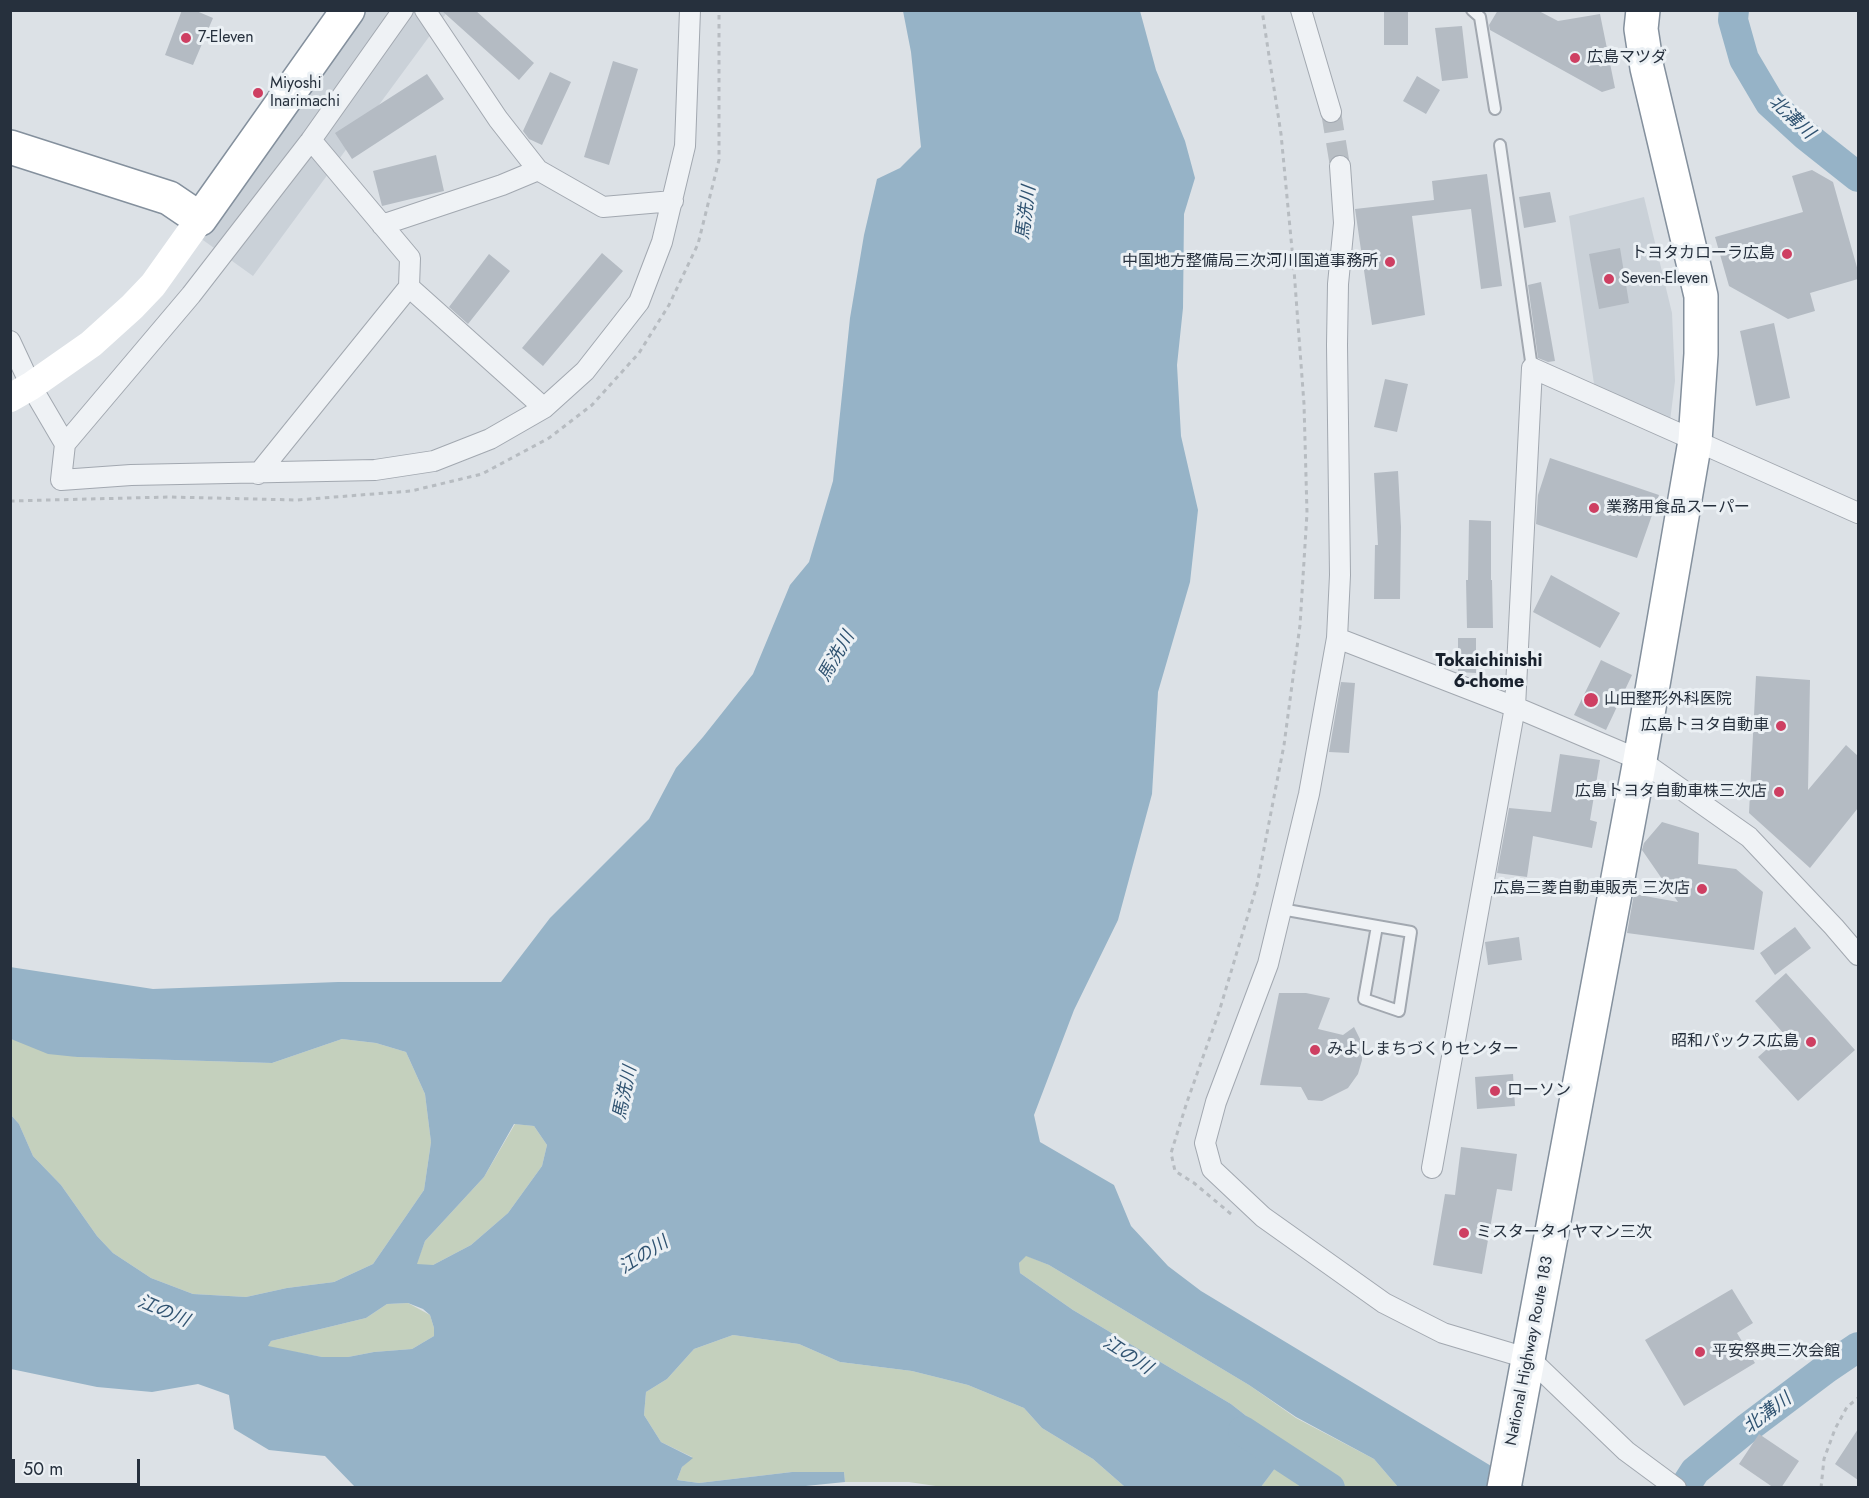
<!DOCTYPE html>
<html>
<head>
<meta charset="utf-8">
<style>
	body { margin:0 }
	#map { position:relative; width:1869px; height:1498px; overflow:hidden; background:#dce1e6; font-family:Jost,sans-serif }
	canvas { display:block }
	.frame { position:absolute; inset:0; border:12px solid #26303d; pointer-events:none }
	.scale { position:absolute; left:12px; top:1459px; width:128px; height:27px; box-sizing:border-box; border:3px solid #26303d; border-top:0; padding-left:8px; font-size:18px; line-height:21px; white-space:nowrap; color:#26303d; -webkit-text-stroke:4px #ebf0f4; paint-order:stroke }
</style>
</head>
<body>
<div id="map">
<canvas width="1869" height="1498"></canvas>
<div class="frame"></div>
<div class="scale">50 m</div>
</div>
<script>
const ctx = document.querySelector('canvas').getContext('2d');
ctx.lineJoin = 'round';
function paint(path, color) {
  ctx.fillStyle = color;
  ctx.fill(path, 'evenodd');
}
function toPath(rows) {
  const path = new Path2D();
  for (const r of rows) {
    path.moveTo(r[0], r[1]);
    for (let i = 2; i < r.length; i += 2) path.lineTo(r[i], r[i + 1]);
  }
  return path;
}
function stroke(path, color, width, dash) {
  ctx.strokeStyle = color;
  ctx.lineWidth = width;
  ctx.lineCap = dash ? 'butt' : 'round';
  ctx.setLineDash(dash || []);
  ctx.stroke(path);
}
function label(font, color, halo, rows, align = 'center') {
  ctx.font = font + ' Jost,"Noto Sans JP",sans-serif';
  ctx.lineWidth = 6;
  ctx.setLineDash([]);
  ctx.textBaseline = 'middle';
  ctx.strokeStyle = halo;
  ctx.fillStyle = color;
  for (const [text, x, y, turn = 0] of rows) {
    ctx.save();
    ctx.translate(x, y);
    ctx.rotate((+turn || 0) * Math.PI / 180);
    ctx.textAlign = isNaN(turn) ? turn : align;
    if (halo) ctx.strokeText(text, 0, 0);
    ctx.fillText(text, 0, 0);
    ctx.restore();
  }
}
paint(toPath([
	[347,11,448,11,253,276,189,230],
	[1644,197,1672,313,1675,381,1669,429,1596,397,1569,216]
]), '#cad1d8');
paint(toPath([
	[11,1039,77,1057,272,1063,342,1039,376,1043,406,1052,425,1094,431,1142,424,1190,373,1264,334,1282,287,1288,246,1297,193,1294,151,1278,113,1253,97,1236,61,1185,33,1156,19,1124,11,1115],
	[515,1124,534,1126,547,1145,542,1166,508,1213,471,1245,433,1265,416,1265,425,1241,484,1177],
	[1025,1255,1049,1265,1249,1385,1296,1418,1374,1459,1398,1487,1261,1487,1276,1467,1277,1440,1231,1404,1073,1310,1020,1273,1019,1263],
	[408,1303,430,1315,434,1328,434,1336,412,1349,374,1352,348,1357,322,1357,267,1347,271,1341,366,1318,387,1304],
	[733,1335,799,1344,840,1362,912,1371,968,1385,1024,1408,1042,1428,1093,1459,1125,1487,949,1488,909,1482,845,1482,844,1472,792,1472,699,1483,677,1480,682,1467,692,1457,661,1442,644,1415,646,1392,667,1379,694,1349]
]), '#c4d0bd');
paint(toPath([
	[903,11,1140,11,1156,70,1185,141,1195,178,1184,214,1183,308,1177,365,1181,436,1198,510,1190,582,1158,692,1152,794,1118,920,1074,1010,1034,1115,1040,1142,1114,1185,1131,1226,1168,1266,1201,1291,1526,1487,1398,1487,1374,1459,1296,1417,1249,1385,1049,1265,1026,1256,1019,1263,1020,1273,1073,1310,1231,1404,1277,1440,1276,1467,1261,1487,1125,1487,1093,1459,1042,1428,1024,1408,968,1385,912,1371,840,1362,799,1344,733,1335,694,1349,667,1379,646,1392,644,1415,661,1442,693,1458,682,1467,677,1480,699,1483,792,1472,844,1472,845,1482,786,1488,355,1487,325,1456,269,1450,234,1429,229,1395,198,1384,152,1392,97,1387,11,1369,11,1115,19,1124,33,1156,61,1185,97,1236,113,1253,151,1278,193,1294,246,1297,287,1288,334,1282,373,1264,424,1190,431,1142,425,1094,406,1052,376,1043,342,1039,272,1063,77,1057,48,1054,11,1039,10,967,153,989,338,982,501,982,550,918,649,819,676,768,703,737,753,674,790,585,809,562,833,481,850,318,864,235,877,179,900,168,921,147,911,52],
	[514,1124,534,1126,547,1145,542,1166,508,1213,471,1245,433,1265,417,1264,425,1241,484,1177],
	[408,1303,423,1309,430,1315,434,1328,434,1336,412,1349,374,1352,348,1357,322,1357,268,1346,271,1341,366,1318,387,1304]
]), '#96b3c7');
stroke(toPath([
	[1734,10,1733,20,1744,59,1770,103,1805,135,1858,177],
	[1243,1431,1330,1488],
	[1684,1488,1695,1471,1746,1429,1827,1368,1858,1347]
]), '#96b3c7', 30);
paint(toPath([
	[182,10,194,10,213,18,193,65,165,55],
	[441,10,475,10,534,63,519,80],
	[1384,10,1408,10,1408,45,1384,45],
	[1498,10,1537,10,1558,21,1600,14,1615,88,1602,92,1490,30,1489,25],
	[1462,26,1468,78,1442,81,1435,28],
	[613,61,638,69,609,165,584,157],
	[550,72,571,82,542,145,529,139,523,131],
	[427,74,444,99,352,159,335,133],
	[1417,76,1440,90,1426,114,1403,101],
	[436,155,444,191,382,206,373,171],
	[1812,170,1833,182,1858,271,1858,279,1810,293,1815,311,1788,319,1729,286,1715,237,1803,212,1792,176],
	[1487,174,1502,286,1481,289,1471,209,1412,216,1425,315,1372,325,1355,209,1434,200,1432,181],
	[1550,192,1556,222,1524,228,1519,197],
	[1620,248,1629,303,1599,309,1589,254],
	[602,253,623,271,543,366,522,348],
	[489,254,510,271,468,324,449,307],
	[1541,282,1555,361,1548,362,1538,358,1528,285],
	[1774,323,1790,398,1756,406,1740,331],
	[1385,379,1408,384,1397,432,1374,427],
	[1550,458,1659,495,1637,558,1536,524,1538,495],
	[1398,471,1401,527,1400,599,1374,599,1375,545,1378,545,1374,473],
	[1469,520,1491,521,1491,580,1492,580,1493,628,1467,628,1466,580,1468,580],
	[1551,575,1620,613,1600,648,1533,612],
	[1458,638,1476,638,1476,673,1458,672],
	[1601,660,1632,675,1606,730,1574,715],
	[1756,676,1810,680,1808,790,1846,745,1858,756,1858,808,1810,868,1749,813],
	[1341,682,1355,683,1349,753,1329,752],
	[1560,754,1600,760,1590,820,1597,822,1592,848,1533,836,1527,877,1497,873,1509,808,1551,812],
	[1662,822,1699,833,1698,864,1736,869,1763,892,1754,950,1627,933,1634,894,1678,902,1642,850,1644,843],
	[1795,927,1811,948,1775,975,1760,953],
	[1519,937,1522,960,1488,965,1485,942],
	[1786,973,1855,1050,1798,1101,1758,1057,1784,1034,1755,1001],
	[1279,993,1306,993,1330,998,1318,1029,1343,1035,1354,1027,1361,1041,1362,1060,1358,1074,1348,1088,1322,1101,1308,1100,1301,1087,1260,1085],
	[1513,1074,1515,1106,1477,1109,1475,1077],
	[1461,1147,1517,1154,1512,1191,1497,1189,1482,1274,1433,1265,1445,1194,1455,1195],
	[1732,1289,1753,1323,1737,1333,1755,1363,1684,1406,1645,1340],
	[1858,1429,1858,1480,1835,1464],
	[1759,1434,1799,1461,1781,1488,1774,1488,1739,1464]
]), '#b4bbc3');
stroke(toPath([
	[1331,112,1340,166]
]), '#b8bec4', 20, [20, 10]);
const service = toPath([
	[1472,10,1480,17,1495,109],
	[1500,145,1532,368],
	[1281,909,1411,932,1399,1011,1364,999,1377,926]
]);
const minor = toPath([
	[403,10,311,140,191,295,65,444,61,480,131,475,375,470,434,461,490,439,544,408,585,371,639,302,662,242,685,146,690,10],
	[425,10,498,119,538,170,603,207,673,201],
	[1301,10,1331,112],
	[1340,166,1344,223,1338,284,1337,345,1340,575,1337,638,1309,794,1268,964,1216,1102,1205,1143,1212,1169,1263,1217,1384,1303,1443,1333,1530,1359,1626,1451,1676,1488],
	[382,225,502,185,538,170],
	[409,287,544,408],
	[10,341,31,386,65,444],
	[258,474,409,287,410,258,311,140],
	[1337,638,1515,707,1640,760,1749,837,1834,927,1858,955],
	[1432,1168,1515,707,1532,368,1858,513]
]);
const trunk = toPath([
	[10,147,169,198,200,219,348,10],
	[1504,1488,1640,760,1695,441,1701,354,1701,296,1647,68,1641,29,1643,10]
]);
stroke(service, '#a2a8b0', 14);
stroke(minor, '#a2a8b0', 22);
stroke(trunk, '#84909d', 36);
stroke(toPath([
	[10,501,169,497,297,500,411,491,482,474,549,438,592,405,639,353,669,305,698,244,719,160,719,10],
	[1231,1214,1194,1183,1175,1171,1171,1153,1187,1102,1219,1012,1257,885,1284,745,1300,625,1307,513,1304,404,1294,270,1281,134,1262,10],
	[1821,1488,1824,1459,1835,1429,1847,1407,1858,1398]
]), '#b7bcc1', 3, [4.5, 4.5]);
stroke(service, '#eff2f5', 10);
stroke(minor, '#eff2f5', 20);
stroke(toPath([
	[10,398,31,386,91,344,132,307,153,285,200,219]
]), '#fff', 28);
stroke(trunk, '#fff', 33);
for (const [x, y, r, color] of [
	[186,38,6,"#ce3f62"],
	[1575,58,6,"#ce3f62"],
	[258,93,6,"#ce3f62"],
	[1787,254,6,"#ce3f62"],
	[1390,262,6,"#ce3f62"],
	[1609,279,6,"#ce3f62"],
	[1594,508,6,"#ce3f62"],
	[1591,700,8,"#ce3f62"],
	[1781,726,6,"#ce3f62"],
	[1779,792,6,"#ce3f62"],
	[1702,889,6,"#ce3f62"],
	[1811,1042,6,"#ce3f62"],
	[1315,1050,6,"#ce3f62"],
	[1495,1091,6,"#ce3f62"],
	[1464,1233,6,"#ce3f62"],
	[1700,1352,6,"#ce3f62"]
]) {
  const dot = new Path2D();
  dot.arc(x, y, r, 0, 2 * Math.PI);
  ctx.fillStyle = color;
  ctx.fill(dot);
  stroke(dot, '#ebf0f4', 2);
}
label('16px', '#26303d', '#ebf0f4', [
	["7-Eleven",198,38],
	["広島マツダ",1587,58],
	["Miyoshi",270,84],
	["Inarimachi",270,102],
	["トヨタカローラ広島",1775,254,"right"],
	["中国地方整備局三次河川国道事務所",1378,262,"right"],
	["Seven-Eleven",1621,279],
	["業務用食品スーパー",1606,508],
	["山田整形外科医院",1604,700],
	["広島トヨタ自動車",1769,726,"right"],
	["広島トヨタ自動車株三次店",1767,792,"right"],
	["広島三菱自動車販売 三次店",1690,889,"right"],
	["昭和パックス広島",1799,1042,"right"],
	["みよしまちづくりセンター",1327,1050],
	["ローソン",1507,1091],
	["ミスタータイヤマン三次",1476,1233],
	["平安祭典三次会館",1712,1352]
], 'left');
label('16px', '#26303d', '#ebf0f4', [
	["National Highway Route 183",1530,1351,-79]
]);
label('italic 18px', '#305371', '#ebf0f4', [
	["北溝川",1791,118,43],
	["馬洗川",1027,213,-83],
	["馬洗川",837,657,-60],
	["馬洗川",626,1093,-78],
	["江の川",644,1256,-32],
	["江の川",163,1312,23],
	["江の川",1127,1356,33],
	["北溝川",1768,1414,-37]
]);
label('bold 18px', '#18212d', '#ebf0f4', [
	["Tokaichinishi",1489,662],
	["6-chome",1489,683]
]);
</script>
</body>
</html>
